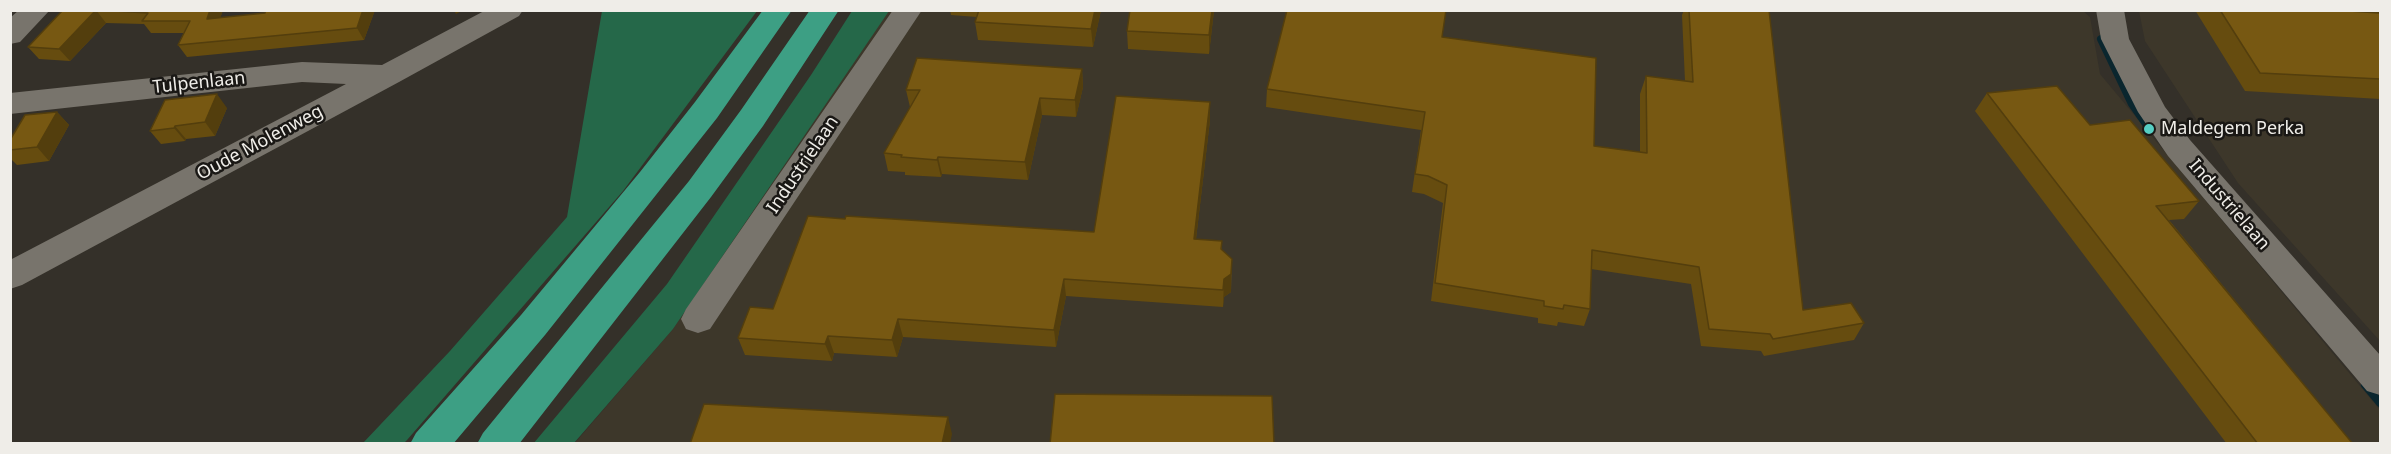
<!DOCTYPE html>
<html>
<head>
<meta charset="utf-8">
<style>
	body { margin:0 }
	#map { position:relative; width:2391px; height:454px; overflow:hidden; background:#343029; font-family:"Noto Sans",sans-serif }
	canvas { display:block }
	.frame { position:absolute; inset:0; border:12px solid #efede8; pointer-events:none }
</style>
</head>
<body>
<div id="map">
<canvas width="2391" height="454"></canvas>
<div class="frame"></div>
</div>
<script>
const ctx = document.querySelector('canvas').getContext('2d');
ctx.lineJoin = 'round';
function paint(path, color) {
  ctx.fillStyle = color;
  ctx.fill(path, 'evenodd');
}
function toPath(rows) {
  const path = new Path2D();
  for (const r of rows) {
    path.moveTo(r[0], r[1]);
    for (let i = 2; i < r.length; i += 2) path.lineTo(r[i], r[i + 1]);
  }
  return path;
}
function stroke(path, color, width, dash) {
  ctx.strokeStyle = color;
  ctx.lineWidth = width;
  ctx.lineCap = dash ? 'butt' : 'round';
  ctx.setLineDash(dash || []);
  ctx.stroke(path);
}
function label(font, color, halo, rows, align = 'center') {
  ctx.font = font + ' "Noto Sans",sans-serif';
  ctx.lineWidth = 5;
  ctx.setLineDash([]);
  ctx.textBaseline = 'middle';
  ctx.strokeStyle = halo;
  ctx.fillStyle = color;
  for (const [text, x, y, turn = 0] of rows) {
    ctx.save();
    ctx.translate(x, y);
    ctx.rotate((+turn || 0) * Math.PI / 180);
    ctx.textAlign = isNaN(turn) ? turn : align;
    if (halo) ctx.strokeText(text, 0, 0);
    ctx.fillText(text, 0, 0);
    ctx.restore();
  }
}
paint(toPath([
	[889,10,2083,11,2090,17,2100,74,2380,410,2380,444,574,444,673,329],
	[2139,11,2380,11,2380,341,2238,183,2145,41]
]), '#3d372a');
paint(toPath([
	[602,11,757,11,623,191,407,440,404,443,363,443,450,351,567,217],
	[852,11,889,11,673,329,574,443,533,444,667,284,811,75]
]), '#256849');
stroke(toPath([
	[2101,39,2132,104,2146,124],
	[2365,385,2380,403]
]), '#0a262e', 8);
paint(toPath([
	[19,10,50,10,20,42,10,44,10,18,19,10],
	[486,10,523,10,519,16,399,82,22,285,10,289,10,260,346,84,302,82,10,114,10,93,302,62,382,65,486,10],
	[893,10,922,10,710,329,698,333,686,329,681,319,686,309,893,10],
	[2096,10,2124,10,2129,39,2165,107,2190,140,2380,355,2380,395,2367,391,2168,156,2138,112,2101,39,2096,10]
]), '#78746c');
paint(toPath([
	[763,10,792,10,717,118,545,335,453,444,410,444,416,433,521,315,640,172,695,102,763,10],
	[810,10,839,10,763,126,711,197,519,444,477,444,483,433,689,181,741,110,810,10]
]), '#3d9f84');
paint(toPath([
	[63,10,223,10,220,18,265,13,266,10,375,10,364,40,187,57,178,45,184,33,151,33,144,24,106,23,70,61,39,59,28,47],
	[950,10,1101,10,1093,47,978,40,975,22,977,17,951,15],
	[1130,10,1214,10,1209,54,1128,49,1127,31],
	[1684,10,1769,10,1803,310,1864,323,1854,340,1764,356,1761,351,1701,346,1691,284,1591,269,1590,309,1584,326,1558,322,1557,326,1538,323,1538,318,1431,301,1443,203,1424,194,1412,192,1421,130,1266,107,1267,89,1442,37,1594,146,1640,153,1640,94,1646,76,1685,81,1682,15],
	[2195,10,2334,10,2360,12,2361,10,2380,10,2380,99,2245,91],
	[1082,69,1083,87,1076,117,1042,115,1028,180,942,174,941,177,905,175,905,172,888,171,884,153,910,107,906,90],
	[1987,93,2199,201,2184,219,2169,220,2353,444,2227,444,1975,111],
	[227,108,215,136,186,139,185,141,161,144,150,131],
	[57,112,69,125,49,161,17,165,10,158,10,140],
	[1210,120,1196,239,1222,241,1222,250,1232,259,1231,292,1224,297,1223,307,1066,296,1056,347,903,337,897,357,834,353,832,361,745,355,738,338,773,309,1094,232]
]), '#664c0f');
paint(toPath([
	[96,10,106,23,70,61,59,49],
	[210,10,223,10,216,32,207,19],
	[363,10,375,10,364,40,357,28],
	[454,10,463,10,456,14],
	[1095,10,1101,10,1093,47,1091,29],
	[1212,10,1214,10,1209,54,1209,35],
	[1082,69,1083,87,1076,117,1075,100],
	[217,94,227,108,215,136,205,122],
	[1040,98,1042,115,1028,180,1025,162],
	[1210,102,1210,120,1194,256,1194,239],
	[57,112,69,125,49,161,37,147],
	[175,126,186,139,185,141,174,128],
	[938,157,942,174,941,177,937,160],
	[1231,274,1231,292,1224,297,1223,307,1224,279],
	[1064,279,1066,296,1056,347,1054,330],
	[898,319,903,337,897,357,892,340],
	[828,336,834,353,832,361,825,344],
	[948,417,952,434,950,444,942,444]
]), '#533e0d');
const building = toPath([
	[63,10,96,10,59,49,28,47,63,10],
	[98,10,210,10,207,19,265,13,266,10,363,10,357,28,178,45,190,21,142,21,148,13,98,10],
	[979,10,1095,10,1091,29,975,22,979,10],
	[1130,10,1212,10,1209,35,1127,31,1130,10],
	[1287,10,1446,10,1442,37,1596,58,1594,146,1647,153,1646,76,1693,82,1689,10,1769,10,1803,310,1851,303,1864,323,1773,339,1770,334,1709,329,1699,267,1592,250,1590,309,1564,305,1563,309,1544,306,1544,301,1435,283,1447,185,1428,176,1415,174,1425,112,1267,89,1287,10],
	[2220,10,2334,10,2379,13,2377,10,2380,10,2380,79,2260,73,2220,10],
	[917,58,1082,69,1075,100,1040,98,1025,162,938,157,937,160,901,157,902,155,884,153,920,90,906,90,917,58],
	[2057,86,2090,125,2130,120,2199,201,2156,206,2353,444,2258,444,1987,93,2057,86],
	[217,94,205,122,175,126,174,128,150,131,165,100,217,94],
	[1116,96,1210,102,1194,239,1222,241,1221,249,1232,259,1231,274,1224,279,1223,290,1064,279,1054,330,898,319,892,340,828,336,825,344,738,338,750,307,773,309,808,216,845,219,846,216,1094,232,1116,96],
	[57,112,37,147,10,150,10,140,25,115,57,112],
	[1055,394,1272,396,1274,444,1050,444,1055,394],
	[704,404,948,417,942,444,690,444,704,404]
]);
paint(building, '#775812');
stroke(building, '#533e0d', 1.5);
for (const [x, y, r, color] of [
	[2149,129,6,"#56cec3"]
]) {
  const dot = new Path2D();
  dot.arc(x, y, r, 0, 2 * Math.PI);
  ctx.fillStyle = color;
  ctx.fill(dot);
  stroke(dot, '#1a1815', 2);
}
label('18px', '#efede8', '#1a1815', [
	["Tulpenlaan",199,83,-6],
	["Oude Molenweg",260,143,-28],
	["Industrielaan",803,165,-56],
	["Industrielaan",2229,205,49]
]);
label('18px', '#efede8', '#1a1815', [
	["Maldegem Perka",2161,129]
], 'left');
</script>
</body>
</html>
